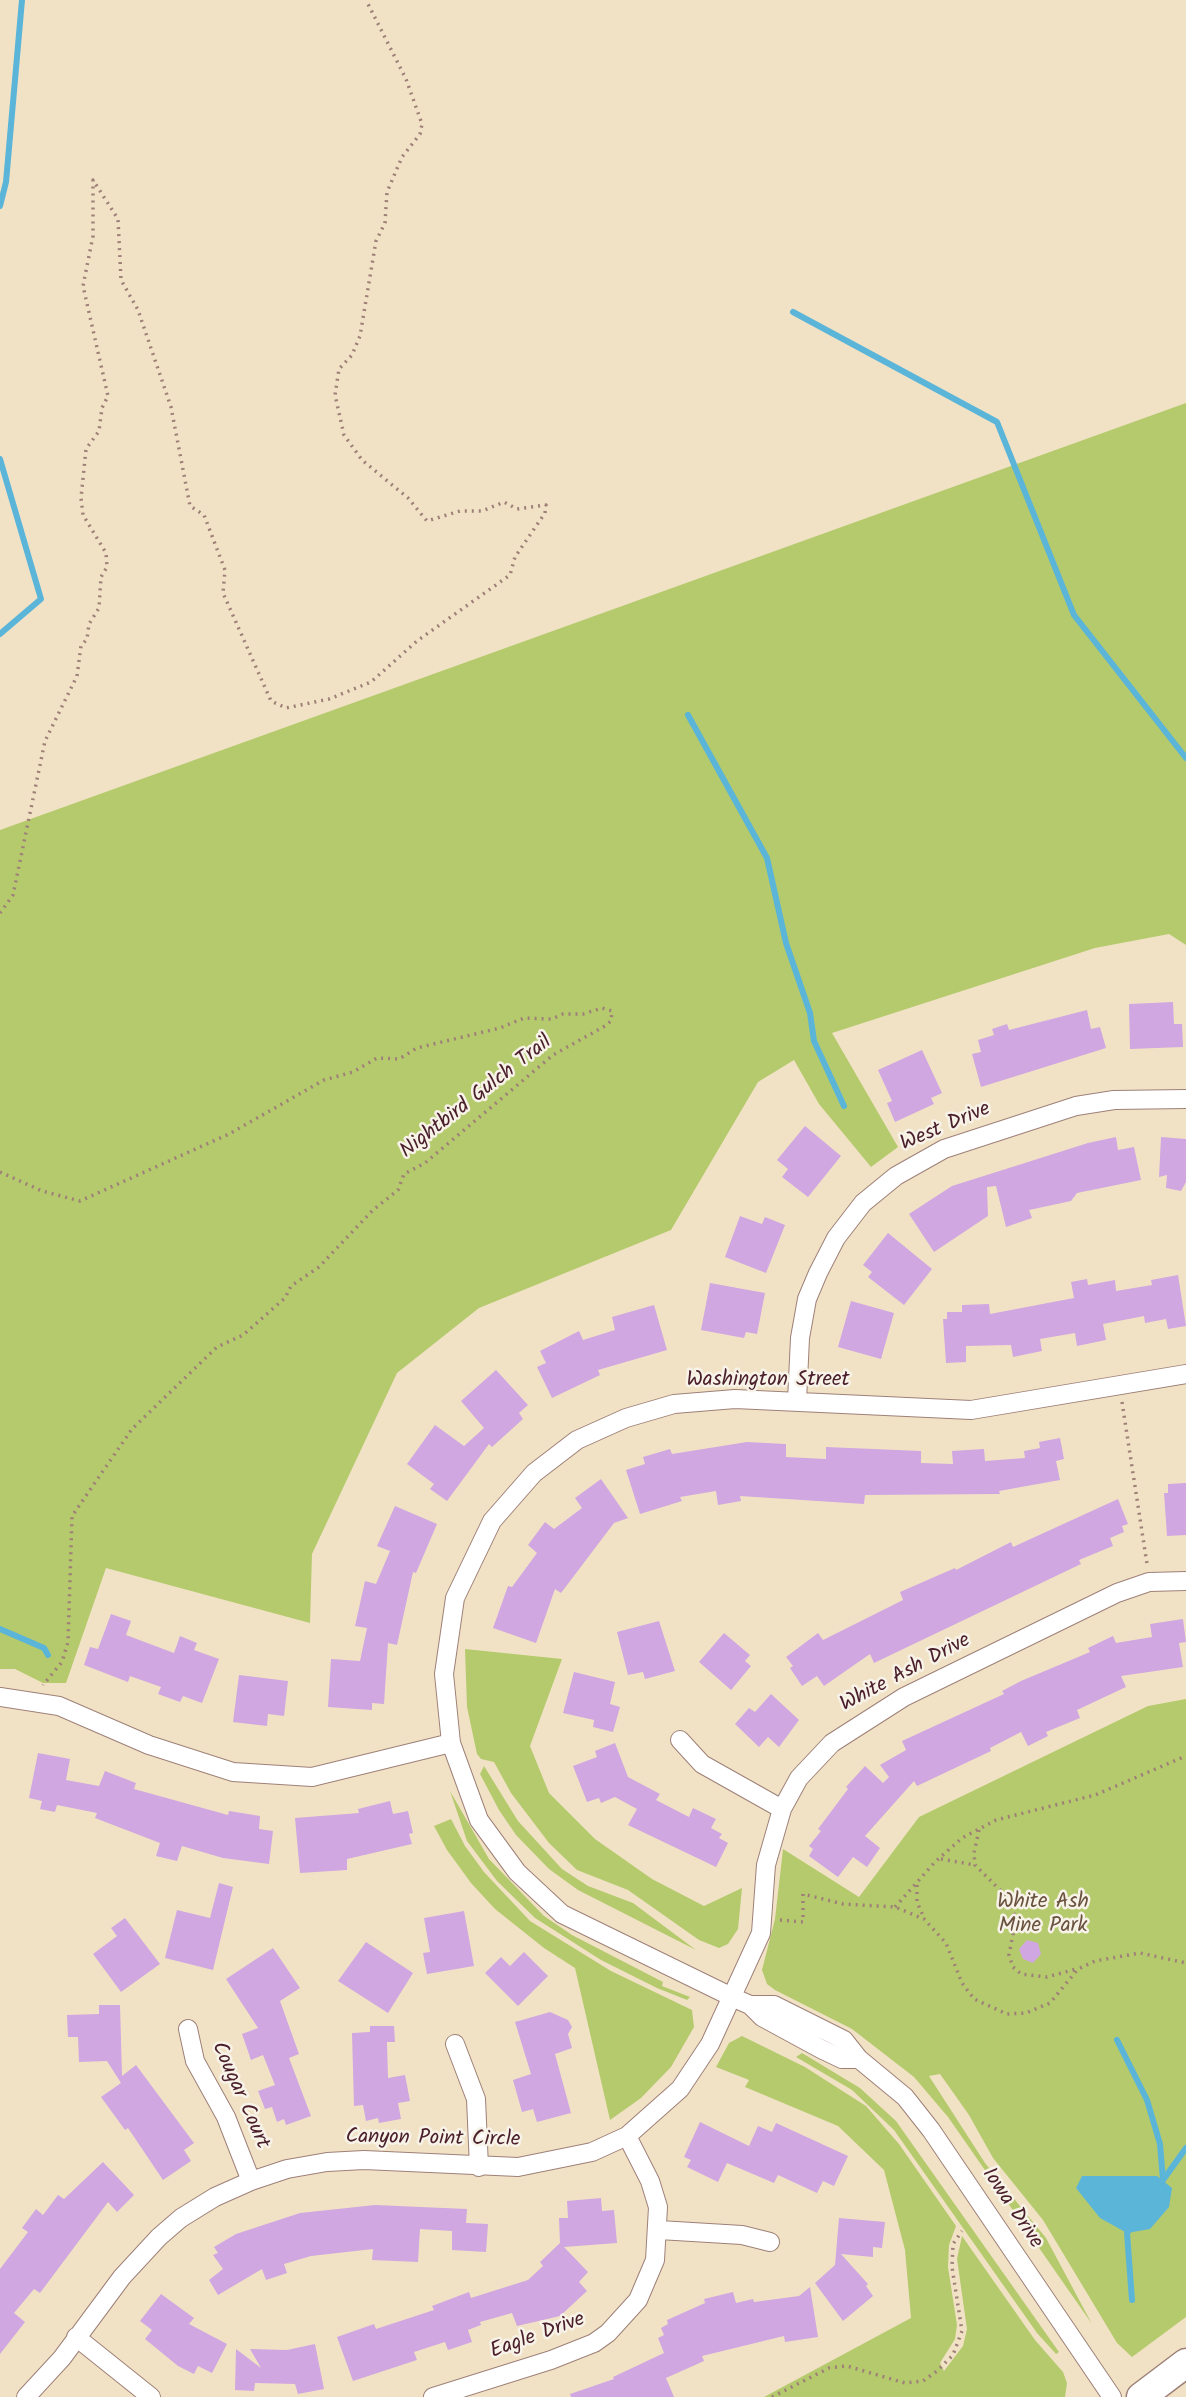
<!DOCTYPE html>
<html>
<head>
<meta charset="utf-8">
<style>
	body { margin:0 }
	canvas { display:block; background:#f1e2c6 }
</style>
</head>
<body>
<canvas width="1186" height="2397"></canvas>
<script>
const ctx = document.querySelector('canvas').getContext('2d');
ctx.lineJoin = 'round';
function paint(path, color) {
  ctx.fillStyle = color;
  ctx.fill(path, 'evenodd');
}
function toPath(rows) {
  const path = new Path2D();
  for (const r of rows) {
    path.moveTo(r[0], r[1]);
    for (let i = 2; i < r.length; i += 2) path.lineTo(r[i], r[i + 1]);
  }
  return path;
}
function stroke(path, color, width, dash) {
  ctx.strokeStyle = color;
  ctx.lineWidth = width;
  ctx.lineCap = dash ? 'butt' : 'round';
  ctx.setLineDash(dash || []);
  ctx.stroke(path);
}
function label(font, color, halo, rows, align = 'center') {
  ctx.font = font + ' Kalam,sans-serif';
  ctx.lineWidth = 5;
  ctx.setLineDash([]);
  ctx.textBaseline = 'middle';
  ctx.strokeStyle = halo;
  ctx.fillStyle = color;
  for (const [text, x, y, turn = 0] of rows) {
    ctx.save();
    ctx.translate(x, y);
    ctx.rotate((+turn || 0) * Math.PI / 180);
    ctx.textAlign = isNaN(turn) ? turn : align;
    if (halo) ctx.strokeText(text, 0, 0);
    ctx.fillText(text, 0, 0);
    ctx.restore();
  }
}
paint(toPath([
	[1186,403,1186,945,1169,934,1095,948,832,1033,898,1147,871,1167,819,1104,794,1060,758,1082,671,1230,479,1308,397,1373,312,1554,310,1623,106,1568,66,1683,43,1683,15,1669,0,1669,0,830],
	[465,1649,562,1659,530,1746,549,1793,595,1839,652,1879,704,1906,742,1888,738,1929,728,1944,719,1948,699,1940,628,1890,577,1870,549,1843,511,1793,494,1762,481,1759,477,1754,467,1707],
	[1186,1699,1186,2317,1132,2357,1117,2343,1043,2220,993,2158,969,2115,940,2074,929,2076,985,2163,1046,2238,1092,2324,948,2117,914,2077,852,2029,775,1990,767,1984,762,1970,775,1919,783,1849,859,1897,919,1817,1148,1706],
	[484,1766,518,1821,562,1869,588,1886,633,1903,696,1950,578,1890,549,1869,516,1835,499,1810,480,1774],
	[450,1791,489,1859,544,1916,572,1935,663,1982,662,1986,690,1997,687,2000,657,1988,601,1960,535,1918,497,1881,467,1841],
	[451,1819,465,1846,484,1872,530,1921,611,1971,692,2010,694,2027,671,2067,641,2098,610,2120,575,1968,544,1948,495,1909,471,1883,447,1850,434,1826],
	[742,2036,805,2067,866,2106,899,2144,956,2226,949,2245,948,2267,957,2325,955,2339,940,2363,944,2371,963,2346,967,2329,957,2259,962,2236,1035,2340,1063,2372,1067,2383,1065,2397,764,2397,911,2318,905,2250,884,2170,838,2126,745,2087,749,2080,716,2067,729,2043],
	[802,2053,860,2088,896,2121,1059,2352,1056,2354,1037,2333,894,2130,852,2090,796,2057]
]), '#b5ca6d');
paint(toPath([
	[1082,2176,1157,2176,1172,2188,1169,2207,1150,2229,1127,2233,1100,2218,1076,2188]
]), '#5bb5d9');
stroke(toPath([
	[0,206,6,182,22,0],
	[793,312,997,422,1074,615,1186,758],
	[0,459,41,599,0,634],
	[688,715,767,858,786,943,810,1013,814,1041,844,1106],
	[0,1629,44,1648,48,1655],
	[1117,2040,1147,2100,1160,2144,1163,2180],
	[1158,2187,1186,2148],
	[1131,2228,1127,2233,1132,2300]
]), '#5bb5d9', 6);
paint(toPath([
	[1173,1002,1174,1024,1182,1024,1183,1047,1130,1049,1129,1004],
	[1087,1010,1091,1029,1100,1027,1106,1048,981,1087,972,1054,981,1052,978,1040,994,1035,992,1029,1007,1024,1009,1030],
	[922,1050,942,1093,931,1098,934,1104,895,1122,887,1103,892,1101,878,1070],
	[805,1126,841,1156,808,1197,782,1177,788,1169,777,1160],
	[1116,1137,1118,1150,1134,1147,1141,1180,1077,1193,1071,1201,1029,1210,1032,1218,1006,1227,996,1186,987,1187,988,1216,934,1252,909,1214,952,1186,1088,1143],
	[1161,1137,1186,1139,1186,1182,1181,1191,1166,1188,1167,1175,1159,1177],
	[740,1216,762,1224,765,1217,785,1225,766,1273,725,1257],
	[888,1233,932,1269,904,1305,868,1277,872,1272,863,1265],
	[1178,1275,1186,1326,1168,1329,1166,1319,1145,1323,1144,1316,1103,1324,1106,1340,1077,1346,1075,1333,1040,1339,1042,1351,1013,1357,1011,1345,966,1346,966,1362,946,1363,943,1319,947,1319,947,1312,962,1312,962,1305,989,1304,990,1314,1074,1298,1071,1282,1087,1279,1088,1285,1115,1280,1116,1291,1152,1285,1151,1280],
	[710,1283,765,1293,757,1334,746,1332,744,1338,701,1330],
	[851,1301,894,1313,881,1359,838,1347],
	[654,1305,667,1350,598,1370,600,1375,552,1398,537,1367,546,1363,540,1351,579,1331,583,1340,615,1330,612,1317],
	[496,1370,528,1405,519,1413,523,1419,492,1447,489,1444,447,1501,430,1489,434,1484,407,1464,435,1425,464,1446,484,1428,461,1401],
	[1060,1438,1064,1459,1056,1461,1060,1480,999,1491,1000,1494,865,1495,864,1504,740,1496,741,1501,718,1505,716,1491,680,1497,682,1501,640,1514,626,1470,645,1464,643,1457,670,1449,672,1454,747,1442,786,1444,786,1457,826,1459,826,1447,921,1451,921,1463,953,1464,952,1451,984,1449,985,1461,1025,1458,1024,1451,1040,1448,1039,1442],
	[601,1479,628,1518,614,1523,561,1593,555,1589,536,1643,493,1628,508,1586,512,1587,537,1553,528,1545,545,1522,554,1529,582,1508,575,1498],
	[1186,1483,1186,1535,1167,1536,1164,1493,1168,1493,1168,1484],
	[1118,1499,1128,1524,1122,1526,1124,1532,1110,1538,1113,1546,1079,1560,1081,1564,874,1663,870,1654,824,1686,817,1676,802,1686,790,1668,793,1666,786,1657,818,1633,823,1640,903,1600,900,1592,955,1568,956,1570,1011,1542,1013,1547],
	[395,1506,437,1524,416,1573,413,1572,397,1645,388,1643,384,1704,372,1703,372,1710,328,1707,331,1659,360,1661,367,1628,355,1626,365,1581,376,1584,390,1551,377,1546],
	[111,1614,131,1621,126,1635,174,1653,180,1636,197,1643,194,1650,219,1659,202,1703,183,1696,180,1702,158,1694,161,1687,130,1676,128,1682,84,1665,90,1647,98,1649],
	[1183,1619,1186,1642,1179,1643,1183,1667,1121,1676,1126,1687,1077,1710,1080,1718,1046,1732,1048,1736,1028,1746,1021,1732,990,1748,991,1751,917,1786,914,1781,865,1836,880,1848,867,1867,853,1857,838,1877,809,1856,813,1849,809,1846,821,1831,818,1829,848,1789,846,1787,865,1766,883,1783,889,1777,880,1765,906,1750,902,1741,1004,1694,1002,1691,1021,1681,1090,1652,1088,1648,1113,1636,1116,1643,1152,1637,1150,1624],
	[659,1621,675,1671,645,1679,643,1672,628,1675,617,1632],
	[724,1633,750,1655,745,1661,751,1666,731,1690,699,1662],
	[574,1672,615,1682,610,1704,620,1707,613,1732,593,1727,594,1720,563,1713],
	[239,1675,288,1681,284,1716,268,1714,267,1726,233,1722],
	[771,1694,799,1720,779,1747,768,1737,759,1747,735,1724,749,1708,755,1712],
	[615,1743,628,1777,660,1794,656,1800,689,1817,693,1808,716,1819,711,1828,722,1834,719,1838,728,1843,716,1867,628,1825,637,1809,615,1797,601,1803,599,1798,587,1802,573,1766,597,1757,595,1751],
	[38,1753,70,1759,66,1780,99,1786,105,1771,136,1783,134,1789,228,1815,229,1811,260,1816,259,1829,273,1831,269,1864,223,1858,182,1846,177,1861,156,1856,160,1843,95,1818,97,1813,57,1805,55,1812,40,1809,42,1801,29,1798],
	[390,1801,393,1814,408,1811,413,1833,409,1834,412,1844,347,1859,347,1870,300,1873,295,1818,359,1813,358,1809],
	[219,1883,233,1887,213,1970,165,1958,177,1910,210,1918],
	[464,1911,474,1966,427,1974,423,1953,430,1952,424,1918],
	[125,1918,160,1964,121,1992,93,1954,117,1936,111,1928],
	[1027,1940,1038,1943,1041,1954,1033,1963,1023,1959,1019,1949],
	[366,1942,413,1973,388,2013,338,1981],
	[273,1948,300,1988,280,2001,299,2054,289,2058,311,2116,286,2125,284,2119,277,2122,272,2107,265,2109,258,2091,275,2085,263,2055,251,2060,242,2034,258,2028,226,1979],
	[524,1952,548,1976,518,2006,485,1973,501,1957,510,1966],
	[99,2005,120,2005,122,2076,136,2065,194,2143,184,2150,191,2161,163,2180,128,2128,125,2130,101,2097,121,2083,107,2061,79,2062,78,2037,68,2037,67,2015,99,2014],
	[550,2012,568,2020,572,2027,568,2034,572,2048,555,2054,571,2113,537,2122,533,2109,522,2112,513,2080,531,2074,515,2022],
	[370,2026,394,2026,395,2042,387,2042,388,2078,405,2075,410,2101,398,2103,401,2119,379,2123,378,2118,366,2121,363,2105,354,2106,352,2033,370,2032],
	[700,2122,749,2146,758,2126,772,2132,776,2123,848,2156,834,2186,823,2181,817,2193,778,2175,774,2183,727,2163,718,2182,687,2167,691,2160,684,2157],
	[103,2162,134,2195,117,2212,108,2202,40,2293,34,2289,14,2313,25,2322,0,2354,0,2269,28,2232,22,2228,36,2209,43,2215,58,2195,64,2199],
	[601,2198,602,2211,614,2210,617,2243,564,2247,588,2272,579,2282,587,2291,560,2316,517,2326,512,2313,480,2322,481,2325,468,2330,472,2342,448,2350,445,2342,414,2352,417,2360,353,2381,337,2337,374,2324,376,2329,434,2310,432,2306,469,2292,471,2298,528,2280,543,2266,540,2262,560,2243,559,2218,568,2218,567,2201],
	[375,2205,467,2209,466,2223,488,2224,486,2252,452,2250,452,2231,420,2229,418,2262,372,2260,373,2249,311,2256,284,2264,287,2273,266,2280,262,2269,218,2295,209,2280,223,2269,213,2255,218,2253,214,2247,236,2234,300,2213],
	[839,2218,885,2222,882,2248,873,2247,873,2257,841,2254,868,2284,866,2286,873,2296,843,2321,815,2283,835,2265],
	[810,2287,818,2337,785,2342,784,2336,702,2356,704,2361,666,2378,674,2397,571,2397,570,2394,614,2379,613,2377,664,2353,658,2338,664,2335,661,2328,668,2324,667,2320,705,2303,704,2299,733,2292,736,2303,753,2299,754,2302,799,2296],
	[161,2294,194,2318,189,2324,227,2344,212,2373,198,2366,194,2374,178,2366,145,2339,152,2330,140,2321],
	[315,2344,324,2389,298,2394,295,2384,255,2383,254,2391,235,2390,236,2349,261,2368,250,2349,287,2350]
]), '#d0a7e0');
const minor = toPath([
	[797,1401,800,1338,807,1299,818,1273,836,1238,863,1203,896,1176,944,1149,1076,1106,1114,1100,1186,1099],
	[0,1697,59,1706,149,1745,233,1772,312,1777,451,1743],
	[680,1740,702,1764,782,1809],
	[750,2005,762,2017,821,2049,842,2059,859,2059],
	[188,2029,195,2061,226,2117,251,2181],
	[455,2044,476,2099,479,2167],
	[659,2230,742,2235,770,2242],
	[76,2337,151,2397],
	[26,2397,62,2358,122,2277,159,2237,181,2218,215,2197,251,2181,287,2169,327,2162,364,2160,518,2167,592,2152,627,2136,680,2089,710,2044,761,1933,766,1865,782,1809,799,1778,832,1743,904,1697,1117,1593,1149,1582,1186,1581],
	[433,2397,551,2360,594,2343,608,2333,638,2300,655,2260,658,2207,650,2181,627,2136],
	[1112,2397,931,2130,905,2097,859,2059,844,2040,774,2005,750,2005,734,1998,562,1914,517,1872,479,1820,451,1743,444,1674,455,1598,492,1521,534,1473,577,1440,626,1418,674,1404,735,1399,971,1410,1186,1374]
]);
const trunk = toPath([
	[1141,2397,1186,2363]
]);
stroke(minor, '#9e8078', 20);
stroke(trunk, '#9e8078', 31);
stroke(toPath([
	[0,913,13,895,45,741,77,676,81,646,87,639,89,624,99,608,101,577,107,567,106,553,83,515,81,498,86,449,99,431,102,408,108,396,83,286,93,236,93,180,118,219,121,280,138,310,171,407,190,506,204,515,225,570,223,593,271,701,286,708,329,699,371,682,417,641,510,575,515,557,545,513,546,505,517,509,504,502,482,511,460,511,427,521,408,498,362,460,344,435,335,395,339,369,352,355,360,336,376,241,385,223,387,192,402,157,420,134,422,124,406,79,366,0],
	[0,1172,42,1191,80,1201,229,1134,324,1080,353,1072,377,1058,399,1059,417,1048,500,1028,524,1018,552,1019,563,1014,583,1014,602,1008,612,1011,611,1021,605,1026,553,1055,425,1163,404,1174,398,1190,373,1210,319,1267,291,1286,285,1298,243,1335,217,1347,132,1429,72,1516,68,1642,62,1662,43,1685],
	[1122,1402,1147,1564],
	[979,1830,974,1853,975,1865,1006,1896,1016,1918,1009,1955,1013,1967,1021,1974,1047,1977,1076,1969],
	[941,1859,975,1865],
	[917,1885,917,1902,924,1918],
	[895,1907,935,1862,962,1838,996,1820,1095,1795,1186,1756],
	[780,1920,803,1922,803,1894,843,1904,895,1907,924,1919,946,1943,962,1983,974,1999,1007,2014,1026,2013,1050,2003,1078,1969,1095,1961,1140,1953,1186,1963],
	[772,2397,829,2368,847,2366,905,2383,923,2381,937,2371,953,2355,962,2331,952,2267,953,2244,962,2231]
]), '#9e8078', 3.5, [2, 5]);
stroke(minor, '#fff', 18);
stroke(trunk, '#fff', 28);
label('21px', '#4a1f2b', '#f7f3e8', [
	["Nightbird Gulch Trail",477,1098,-38],
	["West Drive",946,1128,-23],
	["Washington Street",768,1381],
	["White Ash Drive",906,1674,-28],
	["Cougar Court",239,2096,66],
	["Canyon Point Circle",433,2140,1],
	["Iowa Drive",1011,2209,56],
	["Eagle Drive",538,2337,-20]
]);
label('21px', '#6a523f', '#f7f3e8', [
	["White Ash",1043,1903],
	["Mine Park",1043,1927]
]);
</script>
</body>
</html>
